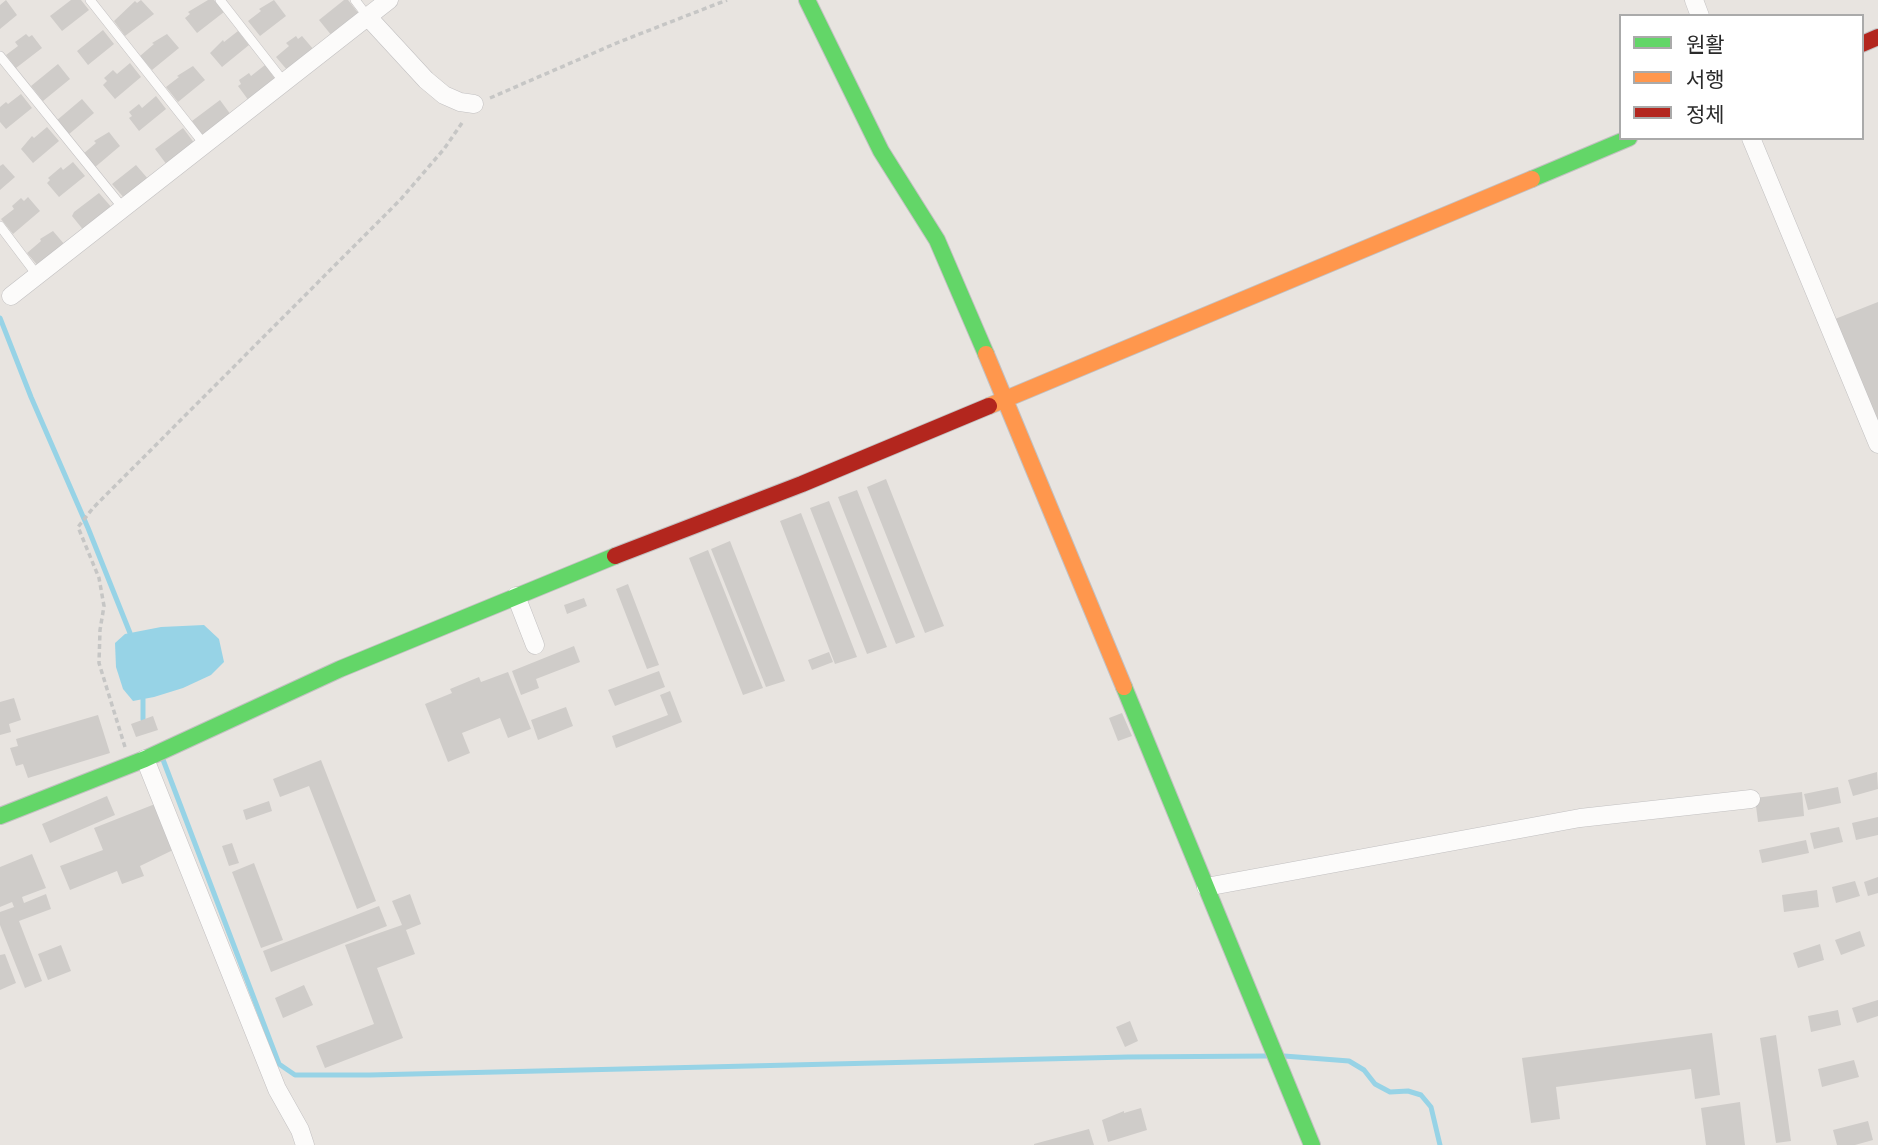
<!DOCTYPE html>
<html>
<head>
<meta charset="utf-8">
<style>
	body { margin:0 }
	#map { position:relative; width:1878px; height:1145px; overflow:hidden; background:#e8e4e0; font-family:"Space Grotesk","Noto Sans KR",sans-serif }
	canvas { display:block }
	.legend { position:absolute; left:1619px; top:14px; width:245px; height:126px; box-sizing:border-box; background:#fff; border:2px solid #aaa; margin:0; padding:9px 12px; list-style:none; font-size:21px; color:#2a2a2a }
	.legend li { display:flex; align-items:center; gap:14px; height:35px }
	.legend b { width:35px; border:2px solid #aaa }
</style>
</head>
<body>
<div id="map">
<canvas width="1878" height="1145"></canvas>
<ul class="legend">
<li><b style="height:9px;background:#63d668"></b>원활</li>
<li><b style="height:9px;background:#ff974d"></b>서행</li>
<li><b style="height:9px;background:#b3261e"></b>정체</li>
</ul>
</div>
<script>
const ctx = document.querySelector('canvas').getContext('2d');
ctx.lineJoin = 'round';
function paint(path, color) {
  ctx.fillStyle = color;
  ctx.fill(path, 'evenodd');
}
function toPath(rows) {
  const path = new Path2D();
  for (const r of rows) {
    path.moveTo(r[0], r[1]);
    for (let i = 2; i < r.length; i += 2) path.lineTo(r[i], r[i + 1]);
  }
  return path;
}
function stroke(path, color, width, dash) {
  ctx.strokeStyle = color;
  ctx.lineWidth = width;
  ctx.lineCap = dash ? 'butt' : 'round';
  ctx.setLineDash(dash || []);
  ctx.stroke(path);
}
paint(toPath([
	[204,625,219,639,224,662,211,675,183,688,154,697,133,701,123,689,116,667,115,643,125,634,161,627]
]), '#97d3e6');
stroke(toPath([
	[0,318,31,397,88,528,130,633],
	[143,719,143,699],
	[162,757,279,1064,295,1075,370,1075,1128,1057,1267,1056],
	[1284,1056,1349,1061,1364,1070,1375,1084,1390,1092,1408,1091,1421,1095,1431,1107,1440,1145]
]), '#97d3e6', 5);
paint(toPath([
	[6,0,17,15,0,29,0,5],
	[71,0,81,0,89,10,62,31,50,16],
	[141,0,154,14,125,36,114,21,135,1,137,3],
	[208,0,214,0,224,12,197,33,185,18,190,14,188,12],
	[274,0,286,16,260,36,248,21,261,11,259,9],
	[344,0,348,0,359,14,332,36,319,20],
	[103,30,114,44,88,65,77,51],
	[238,31,249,45,222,67,210,53,223,40,224,42],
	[26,34,29,37,32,35,42,48,16,68,6,55,18,46,15,42],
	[167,34,179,48,152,70,140,56,154,44,152,43],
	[296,36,298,39,302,36,314,50,288,71,276,57,289,46,286,43],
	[130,63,141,77,115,99,103,85,107,81,104,78,113,70,117,74],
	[58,64,70,79,43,101,31,86],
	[265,65,276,80,249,101,238,86,241,84,239,80,249,73,251,76],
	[193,66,205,80,178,102,166,87,179,77,177,76],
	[21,94,32,108,6,129,0,122,0,107,6,102,8,104],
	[156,96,166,109,139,131,129,118,132,116,129,112,139,104,142,108],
	[82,99,94,113,68,135,56,121],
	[220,100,231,115,203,136,192,121],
	[47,127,59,141,33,163,21,149,32,136,34,138],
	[183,128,195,144,167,165,155,149],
	[109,132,120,146,94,168,83,154,96,143,94,141],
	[73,162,85,176,59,197,47,183,50,180,48,178,61,167,63,170],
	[3,164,15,177,0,190,0,166],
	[136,165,149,180,125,199,112,184],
	[99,193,113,209,85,232,72,216,74,212],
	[28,197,40,211,13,234,1,219,14,209,12,206,21,198,24,201],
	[53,231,65,245,39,267,27,253,41,241,40,239],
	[1878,302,1878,423,1835,319],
	[886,479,944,626,925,633,867,487],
	[857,490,915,637,896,644,838,497],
	[829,501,887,647,867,654,810,508],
	[801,513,857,657,835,664,780,521],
	[730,541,785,681,766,687,711,549],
	[708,550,763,688,743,695,689,558],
	[628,584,659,665,647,669,616,589],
	[584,598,587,606,567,614,564,605],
	[574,646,580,662,536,679,539,688,521,695,512,671],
	[829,652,833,662,812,670,808,660],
	[659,671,665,687,615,706,608,690],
	[508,672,531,729,508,738,500,718,462,733,470,753,448,762,425,704,452,693,450,689,479,677,481,682],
	[670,691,682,722,616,748,612,736,668,715,660,695],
	[14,698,21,720,9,724,11,732,0,735,0,702],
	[566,707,573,726,538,740,531,720],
	[1122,713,1132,736,1118,741,1109,718],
	[98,715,110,753,28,778,23,764,16,766,10,748,18,746,16,739],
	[153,716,158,730,136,737,131,724],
	[321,760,376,901,357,909,309,786,280,797,273,779],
	[1877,772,1878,789,1853,796,1848,780],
	[1838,787,1841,803,1808,810,1804,794],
	[1802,792,1804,816,1758,822,1755,798],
	[107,796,115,815,50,843,42,824],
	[269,801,272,811,246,820,243,810],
	[155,804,173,850,140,866,144,876,122,884,117,871,70,890,60,866,103,850,94,828],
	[1878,817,1878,835,1856,840,1852,823],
	[1839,827,1843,842,1814,849,1810,833],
	[1806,840,1809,853,1762,863,1759,850],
	[232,843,239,863,229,866,222,846],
	[32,854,46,888,22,897,24,903,46,894,51,909,19,921,42,981,25,988,0,925,0,912,14,907,12,902,0,907,0,867],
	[254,863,283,940,261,948,232,872],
	[1878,877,1878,893,1868,896,1864,882],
	[1855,881,1860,896,1836,903,1832,887],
	[1817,890,1819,907,1784,912,1782,895],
	[410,894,421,924,406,930,415,954,377,968,403,1038,325,1068,316,1046,374,1024,345,945,402,925,392,901],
	[379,906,387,926,271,972,263,951],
	[1860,931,1865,946,1841,955,1835,940],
	[1820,944,1824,960,1798,968,1793,953],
	[61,945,71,971,48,980,38,954],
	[5,954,16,983,0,990,0,955],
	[304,985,313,1005,283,1018,275,998],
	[1878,1000,1878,1016,1857,1023,1852,1008],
	[1838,1010,1841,1025,1811,1032,1808,1016],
	[1130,1021,1138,1041,1125,1047,1116,1027],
	[1712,1033,1720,1095,1695,1099,1691,1069,1556,1087,1560,1119,1531,1123,1522,1058],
	[1776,1035,1791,1141,1776,1143,1760,1038],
	[1854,1060,1859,1077,1822,1087,1818,1069],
	[1740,1102,1745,1145,1706,1145,1701,1108],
	[1141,1108,1147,1130,1108,1142,1102,1120,1124,1111,1124,1113],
	[1868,1121,1873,1140,1855,1145,1837,1145,1833,1130],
	[1089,1129,1094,1145,1034,1145,1034,1144]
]), '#cfccc9');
const lane = toPath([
	[90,0,204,144],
	[220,0,284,82],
	[355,0,368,17],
	[0,56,123,208],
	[0,226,37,275]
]);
const street = toPath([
	[1694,0,1700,16],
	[368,17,426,80,444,95,460,102,474,104],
	[1751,138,1878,444],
	[11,296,389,0],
	[516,596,535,645],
	[145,759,277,1089,300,1130,305,1145],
	[1206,887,1580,818,1751,799]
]);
const fast = toPath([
	[807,0,881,151,937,240,986,354],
	[1532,179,1629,138],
	[1124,687,1312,1145],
	[0,816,145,759,340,669,615,556]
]);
const slow = toPath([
	[986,354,1124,687],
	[989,406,1532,179]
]);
const jam = toPath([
	[1862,44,1878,37],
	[615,556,802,484,989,406]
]);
stroke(lane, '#c2c0c1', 10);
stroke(street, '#c2c0c1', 19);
stroke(fast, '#c2c0c1', 18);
stroke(slow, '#c2c0c1', 18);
stroke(jam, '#c2c0c1', 18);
stroke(toPath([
	[490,98,619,42,727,0],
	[125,747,99,663,100,630,104,606,99,578,78,527,93,508,401,199,444,149,464,120]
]), '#c6c6c5', 3.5, [5, 3.5]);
stroke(lane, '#fcfbfa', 9);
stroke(street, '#fcfbfa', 18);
stroke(fast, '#63d668', 16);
stroke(slow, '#ff974d', 16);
stroke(jam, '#b3261e', 16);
</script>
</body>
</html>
